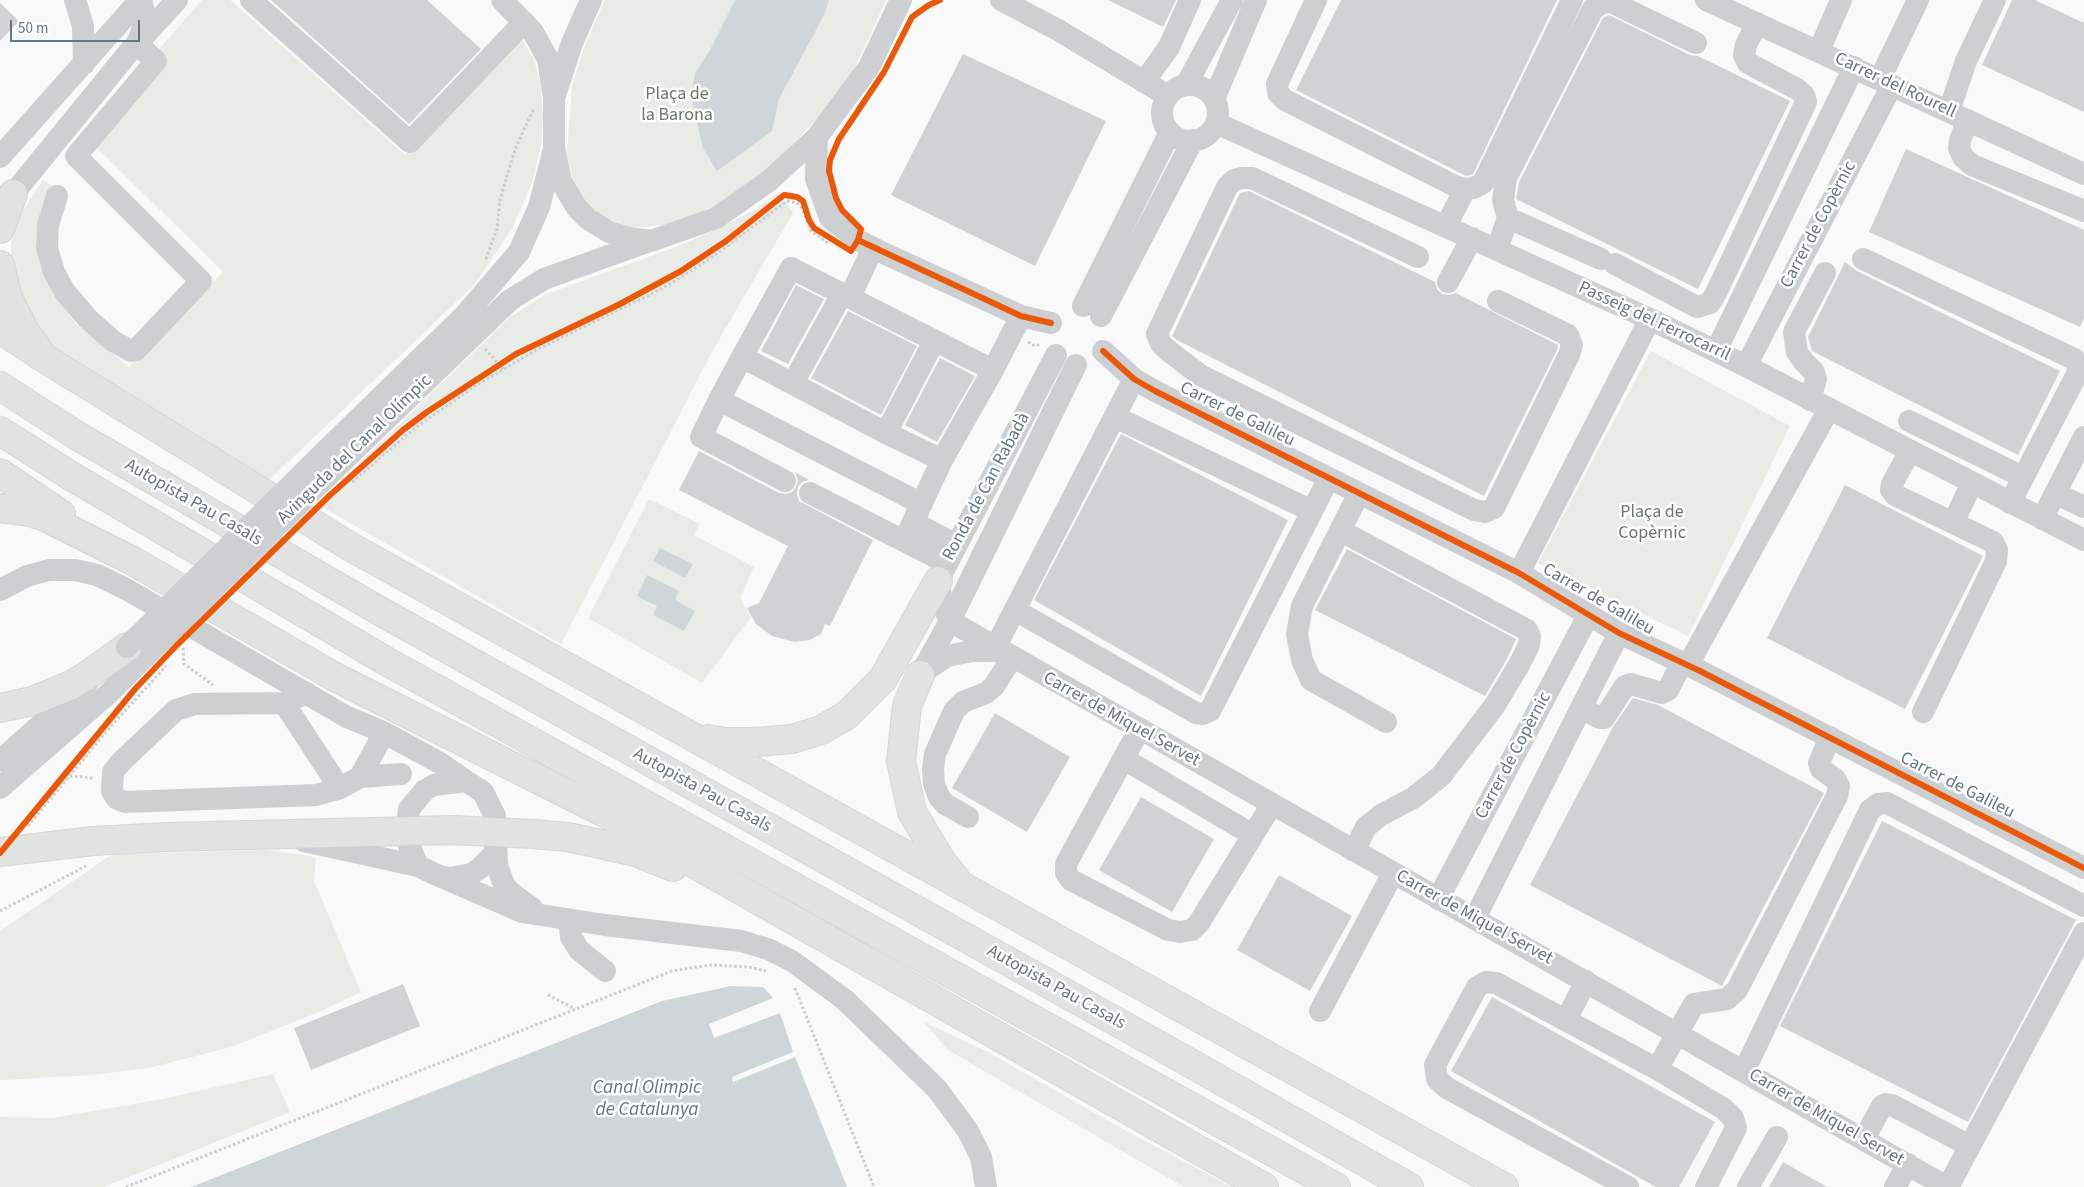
<!DOCTYPE html>
<html>
<head>
<meta charset="utf-8">
<style>
	body { margin:0 }
	#map { position:relative; width:2084px; height:1187px; overflow:hidden; background:#f9f9f9; font-family:"Source Sans 3",sans-serif }
	canvas { display:block }
	.scale { position:absolute; left:10px; top:20px; width:130px; height:22px; box-sizing:border-box; border:2px solid #657683; border-top:0; padding-left:6px; font-size:15px; line-height:18px; white-space:nowrap; color:#657683; -webkit-text-stroke:4px #fff; paint-order:stroke }
</style>
</head>
<body>
<div id="map">
<canvas width="2084" height="1187"></canvas>
<div class="scale">50 m</div>
</div>
<script>
const ctx = document.querySelector('canvas').getContext('2d');
ctx.lineJoin = 'round';
function paint(path, color) {
  ctx.fillStyle = color;
  ctx.fill(path, 'evenodd');
}
function toPath(rows) {
  const path = new Path2D();
  for (const r of rows) {
    if (r.length === 3) {
      path.moveTo(r[0] + r[2], r[1]);
      path.arc(r[0], r[1], r[2], 0, 2 * Math.PI);
      continue;
    }
    path.moveTo(r[0], r[1]);
    for (let i = 2; i < r.length; i += 2) path.lineTo(r[i], r[i + 1]);
  }
  return path;
}
function stroke(path, color, width, dash) {
  ctx.strokeStyle = color;
  ctx.lineWidth = width;
  ctx.lineCap = dash ? 'butt' : 'round';
  ctx.setLineDash(dash || []);
  ctx.stroke(path);
}
function label(font, color, halo, rows, align = 'center') {
  ctx.font = font + ' "Source Sans 3",sans-serif';
  ctx.lineWidth = 5;
  ctx.setLineDash([]);
  ctx.textBaseline = 'middle';
  ctx.strokeStyle = halo;
  ctx.fillStyle = color;
  for (const [text, x, y, turn = 0] of rows) {
    ctx.save();
    ctx.translate(x, y);
    ctx.rotate((+turn || 0) * Math.PI / 180);
    ctx.textAlign = isNaN(turn) ? turn : align;
    if (halo) ctx.strokeText(text, 0, 0);
    ctx.fillText(text, 0, 0);
    ctx.restore();
  }
}
paint(toPath([
	[202,0,230,0,405,155,418,144,519,36,533,57,540,81,543,116,541,145,532,183,512,229,490,262,474,285,268,481,54,352,39,334,11,272,11,242,19,217,43,180,55,188,38,221,36,243,42,268,53,291,75,323,129,367,223,272,84,135],
	[605,0,886,0,849,80,824,111,773,165,714,206,691,217,671,224,643,227,626,227,605,219,586,202,573,179,567,154,572,86,585,45],
	[779,192,793,213,714,348,561,644,317,504,509,318,544,295,684,244,748,214],
	[1651,351,1790,426,1688,636,1538,563],
	[649,499,700,524,694,535,754,567,741,596,742,602,751,617,702,683,588,618],
	[267,850,316,857,314,881,361,992,319,1012,231,1047,149,1068,91,1075,0,1080,0,931,108,857,119,854],
	[924,1022,986,1051,1117,1126,1232,1187,1184,1187,948,1050],
	[273,1074,290,1112,104,1187,0,1187,0,1117,52,1118,163,1099]
]), '#e8ebe6');
paint(toPath([
	[735,0,829,0,824,15,779,99,772,131,717,171,703,148,691,96,695,73,710,50],
	[660,548,693,564,685,578,653,561],
	[647,575,679,591,675,600,695,611,684,631,653,615,657,606,637,596],
	[731,986,763,987,773,998,709,1024,714,1038,780,1013,793,1052,732,1077,733,1082,795,1057,847,1187,191,1187,662,1001]
]), '#ced6d9');
paint(toPath([
	[271,0,427,0,481,49,409,124],
	[1108,0,1176,0,1163,27],
	[1341,0,1557,0,1473,174,1466,176,1296,90],
	[2012,0,2035,0,2084,23,2084,112,1982,65],
	[0,3,19,21,0,41],
	[1609,15,1690,55,1698,56,1790,101,1698,289,1516,199,1519,182,1603,18],
	[963,54,1106,121,1035,266,891,195],
	[1906,149,2084,230,2084,318,2080,327,1869,232],
	[1249,191,1435,282,1437,289,1442,294,1449,295,1456,293,1558,345,1557,350,1484,496,1177,340,1172,336,1240,193],
	[1845,262,1857,271,2060,371,2018,455,1812,351,1808,337],
	[796,285,824,299,788,364,761,351],
	[848,311,917,346,881,415,811,378],
	[940,358,975,376,937,442,905,425],
	[1121,434,1288,520,1201,696,1034,600],
	[699,451,779,493,786,494,792,492,796,487,798,480,795,472,809,480,802,482,798,487,797,494,799,501,873,540,830,626,825,624,821,634,810,640,794,642,772,636,756,624,747,608,759,603,788,546,679,490],
	[1845,485,1983,556,1905,709,1767,638],
	[1347,549,1516,639,1507,659,1485,696,1315,610],
	[1633,698,1658,705,1824,793,1722,986,1530,885,1613,727],
	[995,713,1070,757,1027,832,952,788],
	[1141,797,1214,839,1172,912,1099,870],
	[1882,821,2076,920,1968,1122,1780,1026],
	[1279,875,1352,916,1310,991,1237,950],
	[403,984,420,1026,311,1070,294,1028],
	[1492,997,1715,1122,1679,1187,1656,1187,1451,1071],
	[1783,1162,1827,1187,1769,1187]
]), '#d0d2d3');
const highway = toPath([
	[0,229,13,194],
	[0,265,8,298,25,332,39,351],
	[0,329,44,358,351,547,1504,1187],
	[0,386,76,435,378,610,1169,1051,1409,1187],
	[0,431,71,476,386,661,1336,1187],
	[0,473,61,514],
	[0,508,29,512,45,517,131,560,335,677,603,812,1264,1187],
	[920,675,907,706,901,761,912,812,942,862,955,878],
	[0,708,32,701,69,686,85,677,127,647],
	[708,739,724,742,758,742,792,739,821,730,847,715,883,679,938,581],
	[0,852,93,841,167,837,453,830,533,834,568,837,636,852,673,867]
]);
stroke(highway, '#d5d6d6', 30);
stroke(toPath([
	[486,259,497,229,500,200,509,169,516,147,534,108],
	[1028,342,1035,346,1041,344],
	[485,349,503,369],
	[352,482,415,428,475,386,538,349,649,295,673,282,711,258,787,201,797,203,802,208,811,231,828,243],
	[183,648,184,664,213,685],
	[70,776,93,778],
	[28,826,111,726,166,666],
	[0,911,88,865],
	[795,988,874,1187],
	[548,995,575,1009],
	[126,1187,672,971,710,965,749,967,766,971]
]), '#cbcccd', 3, [2.5, 2.5]);
stroke(toPath([
	[75,0,83,26,84,64],
	[251,0,410,142,524,22],
	[502,0,533,32,548,59,553,92],
	[591,0,572,43,554,98,554,148,561,181,577,208,588,219,609,232,629,238,651,241,716,218,769,181,817,137,869,67,901,0],
	[1001,0,1058,30,1168,96],
	[1316,0,1277,84,1278,93,1285,100,1457,187,1465,189,1474,188,1483,183,1572,0],
	[1706,0,2084,174],
	[1819,51,1841,0],
	[1880,79,1918,0],
	[1144,82,1169,47,1190,0],
	[1186,85,1232,0],
	[1190,113,28],
	[1214,99,1256,0],
	[1949,111,1966,61,1995,0],
	[1968,120,1960,140,1959,148,1963,157,1972,165,2084,211],
	[1216,123,1650,319,1746,366,2084,540],
	[817,137,816,179,830,218,858,240,879,251,1021,316,1051,323],
	[0,157,140,0],
	[13,194,129,52,177,0],
	[57,196,48,225,47,248,54,272,65,292,88,319,113,341,131,351,136,350,201,281,76,156,156,61,137,44,144,25,145,15,141,0],
	[1508,218,1601,259],
	[1446,226,1465,189],
	[1497,249,1508,218,1503,200,1506,178,1593,9,1602,3,1611,2,1696,43],
	[1418,257,1252,178,1242,178,1234,180,1227,187,1157,334,1161,344,1170,352,1200,375,1474,510,1485,512,1494,508,1569,355,1572,345,1568,335,1498,301],
	[1863,259,2074,359,2077,364,2078,372,2010,503],
	[1615,264,1697,307,1710,303,1716,293,1806,102,1804,95,1797,89,1748,63,1744,55,1746,45,1757,23],
	[791,268,993,370,942,460,886,433,742,357,791,268],
	[1448,282,1472,238],
	[850,297,873,248],
	[1083,306,1170,132],
	[1101,316,1193,140],
	[1103,351,1134,379,1155,391,1519,573,1619,633,1700,671,2084,868],
	[1716,351,1854,67],
	[1056,355,938,581,943,605,950,621,1947,1187],
	[1746,366,1892,85],
	[993,370,1021,316],
	[793,383,842,294],
	[719,400,742,357],
	[1810,400,1816,379,1814,372,1804,362,1797,352,1794,332,1825,273],
	[1115,417,1312,511],
	[1909,421,2023,477],
	[886,433,934,341],
	[1910,451,1892,484,1891,490,1895,495,1993,542,1997,550,1996,561,1923,712],
	[305,471,465,315,519,252,539,207,553,153],
	[785,481,701,437,719,400,922,504],
	[315,488,510,300,544,279,650,241],
	[810,493,947,563],
	[1359,493,1302,606,1297,634,1302,660,1311,680,1386,722],
	[2055,493,2084,507],
	[2042,519,2084,437],
	[913,522,956,545],
	[1953,523,1972,483],
	[1341,531,1527,630,1530,636,1529,645,1519,665,1495,705,1441,776,1413,798,1381,815,1366,827,1354,851],
	[904,541,942,460],
	[1519,573,1650,319],
	[0,590,27,576,49,570,75,570,97,575,126,589,347,717,383,732,440,763,466,781],
	[1015,610,1196,713,1203,714,1210,711,1329,478],
	[995,648,1134,379],
	[1688,665,1829,409],
	[925,671,947,656,972,651,1000,651],
	[920,675,950,621,1076,365],
	[307,693,284,703,195,704,176,710,121,762,113,772,112,791,117,799,125,802,316,795,338,789,360,777,401,774],
	[284,703,331,775,338,789],
	[1581,708,1600,718,1604,718,1625,686,1631,684,1662,693,1668,690,1682,662],
	[1139,730,1066,864,1066,873,1071,880,1168,930,1180,932,1192,930,1199,923,1272,804],
	[1124,759,1253,835],
	[0,761,88,682],
	[360,777,379,742],
	[0,788,108,694,160,642],
	[968,817,945,804,939,797,934,784,933,769,935,754,954,711,963,702,986,693,994,686,1012,658],
	[304,841,418,866,439,876,450,878,471,874,479,869,492,856,496,849],
	[418,866,408,843,407,830,409,809,425,790,434,785,466,781,483,792,495,816,497,865,504,885,509,891,532,908],
	[439,876,522,912,605,925,741,941,768,949,792,961,845,1000,937,1089,968,1131,981,1157,986,1187],
	[1438,899,1589,614],
	[1475,918,1619,633],
	[569,920,571,937,579,950,605,971],
	[1320,1011,1393,873],
	[1566,1020,1586,981],
	[1657,1069,1694,1004,1727,999,1737,990,1837,796,1839,786,1835,779,1821,769,1819,763,1830,737],
	[1744,1071,1870,810,1878,804,1887,803,2084,906],
	[1864,1139,1882,1106,1886,1104,1892,1105,1970,1146],
	[1628,1187,1447,1088,1437,1079,1435,1065,1477,987,1486,982,1496,983,1657,1069,1724,1109,1733,1118,1736,1128,1706,1187],
	[1748,1187,1777,1137],
	[1895,1187,1908,1164],
	[1948,1187,2084,933]
]), '#cecfd0', 22);
stroke(highway, '#e1e2e2', 28);
stroke(toPath([
	[160,642,315,488],
	[127,647,305,471]
]), '#cecfd0', 22);
stroke(toPath([
	[858,240,1021,316,1051,323],
	[1103,351,1134,379,1155,391,1519,573,1619,633,1700,671,2084,868],
	[0,853,135,689,177,645,329,496,403,430,427,412,516,354,620,304,681,271,726,241,784,195,797,197,803,201,809,220,814,228,851,251,858,240,861,229,842,210,836,198,829,171,830,160,839,139,884,72,912,17,929,5,940,0]
]), '#e8590c', 6);
label('18px', '#657683', '#fff', [
	["Carrer del Rourell",1895,86,25],
	["Carrer de Copèrnic",1819,225,-62],
	["Passeig del Ferrocarril",1654,322,25],
	["Carrer de Galileu",1237,415,26],
	["Avinguda del Canal Olímpic",355,450,-44],
	["Ronda de Can Rabadà",987,487,-62],
	["Autopista Pau Casals",193,503,30],
	["Carrer de Galileu",1598,600,30],
	["Carrer de Miquel Servet",1121,720,29],
	["Carrer de Copèrnic",1514,756,-62],
	["Carrer de Galileu",1957,786,27],
	["Autopista Pau Casals",702,791,29],
	["Carrer de Miquel Servet",1474,918,29],
	["Autopista Pau Casals",1056,988,29],
	["Carrer de Miquel Servet",1826,1118,30]
]);
label('18px', '#687a64', '#fff', [
	["Plaça de",677,95],
	["la Barona",677,116],
	["Plaça de",1652,513],
	["Copèrnic",1652,534]
]);
label('italic 19px', '#60757c', '#fff', [
	["Canal Olimpic",647,1089],
	["de Catalunya",647,1111]
]);
</script>
</body>
</html>
